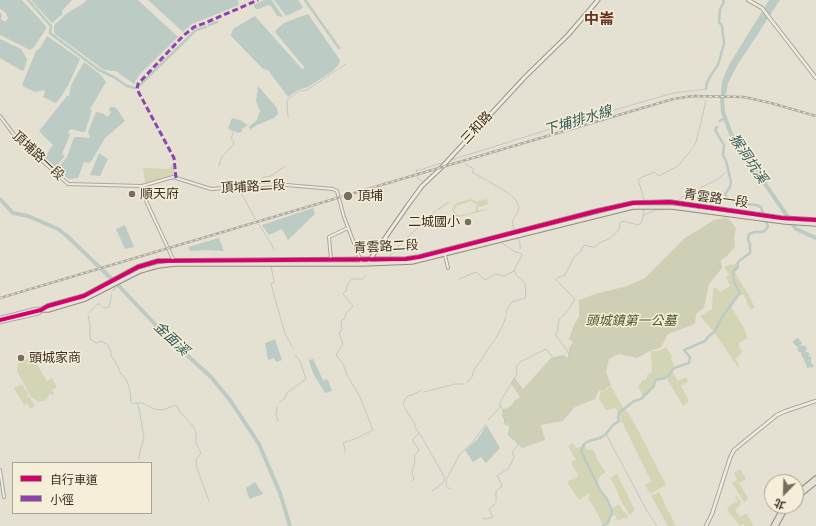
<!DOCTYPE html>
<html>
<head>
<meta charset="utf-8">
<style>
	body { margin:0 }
	#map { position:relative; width:816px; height:526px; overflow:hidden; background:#e5e1d2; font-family:Merriweather,"Noto Sans TC",serif }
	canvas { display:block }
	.legend { position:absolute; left:12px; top:462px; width:140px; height:52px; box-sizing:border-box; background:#f5eed9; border:1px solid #aba290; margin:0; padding:5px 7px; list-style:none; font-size:12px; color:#3b2f22 }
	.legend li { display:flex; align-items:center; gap:8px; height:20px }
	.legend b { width:20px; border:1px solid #aba290 }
	.north { position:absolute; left:764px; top:474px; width:40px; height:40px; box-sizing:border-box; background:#f5eed9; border:1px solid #aba290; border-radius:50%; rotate:203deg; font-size:11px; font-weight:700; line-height:16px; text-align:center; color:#3b2f22 }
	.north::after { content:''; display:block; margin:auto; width:14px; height:18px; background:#766d60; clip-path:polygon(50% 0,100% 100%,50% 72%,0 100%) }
</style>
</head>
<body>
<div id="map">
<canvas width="816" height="526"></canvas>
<ul class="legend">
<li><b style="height:5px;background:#d6006c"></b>自行車道</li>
<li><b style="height:5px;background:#8e44ad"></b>小徑</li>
</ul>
<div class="north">北</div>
</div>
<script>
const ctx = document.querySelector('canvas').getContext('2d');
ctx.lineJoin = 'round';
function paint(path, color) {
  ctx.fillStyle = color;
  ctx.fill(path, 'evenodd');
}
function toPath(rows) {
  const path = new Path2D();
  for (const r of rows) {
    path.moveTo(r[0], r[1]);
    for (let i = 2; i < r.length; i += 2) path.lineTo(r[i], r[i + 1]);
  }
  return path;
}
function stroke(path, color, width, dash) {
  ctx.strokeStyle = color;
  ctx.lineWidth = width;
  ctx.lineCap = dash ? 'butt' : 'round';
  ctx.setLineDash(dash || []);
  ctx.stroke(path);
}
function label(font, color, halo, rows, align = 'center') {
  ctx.font = font + ' Merriweather,"Noto Sans TC",serif';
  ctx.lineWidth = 3;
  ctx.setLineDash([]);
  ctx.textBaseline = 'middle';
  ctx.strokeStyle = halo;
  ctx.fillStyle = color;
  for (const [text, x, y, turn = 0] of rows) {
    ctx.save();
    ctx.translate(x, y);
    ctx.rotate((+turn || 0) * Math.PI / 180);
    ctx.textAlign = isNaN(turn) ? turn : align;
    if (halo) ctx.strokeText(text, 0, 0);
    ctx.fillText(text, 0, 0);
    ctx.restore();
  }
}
paint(toPath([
	[173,163,175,175,145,183,143,168,169,169],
	[470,199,476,201,478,203,478,201,487,199,488,204,480,207,479,205,478,210,487,209,487,210,452,219,451,218,455,217,452,210,456,203],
	[471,201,476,204,477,206,474,212,460,215,456,214,454,210,457,206],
	[737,264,738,267,735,272,744,288,747,291,755,308,752,309,749,307,744,295,740,295,731,306,744,328,748,338,739,343,739,347,743,352,735,360,738,362,739,369,714,332,700,316,712,309,713,289,716,287,720,292,730,286,726,277,729,275,724,267,728,265],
	[666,347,672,356,671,359,674,365,668,376,662,378,655,378,653,380,653,385,643,396,638,386,640,384,642,381,647,379,647,375,652,372,651,351,659,351],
	[35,348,40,356,34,360,47,381,52,378,57,387,52,390,54,394,52,395,50,393,46,400,39,402,31,397,17,371,18,364,21,361,27,359,31,359],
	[672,371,678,381,686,377,688,382,681,386,689,401,683,406,667,379],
	[22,384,29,395,23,399,29,396,35,406,30,409,27,404,24,405,14,388],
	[611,386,623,408,629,414,640,434,666,485,650,494,645,485,651,481,622,422,621,422,620,415,615,408,606,410,599,399,601,391,603,392],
	[573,443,576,448,585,445,587,450,590,449,594,451,598,461,606,472,600,476,597,485,600,491,606,499,610,510,619,504,624,512,628,515,628,518,624,518,618,521,615,515,609,518,607,523,603,525,594,507,588,499,590,494,589,493,579,500,567,482,578,476,571,462,576,460,568,446],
	[740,469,746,479,739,483,748,498,746,501,744,502,732,483,737,480,734,473],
	[617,474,635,510,630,515,622,503,614,484,610,478],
	[659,492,676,526,668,526,651,496],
	[736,495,741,502,740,505,735,510,740,517,746,513,754,526,745,526,743,524,740,526,727,510,731,504,738,501,735,496]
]), '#d3d5b5');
paint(toPath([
	[725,218,729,219,736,228,734,237,735,247,726,257,721,260,722,268,709,284,704,308,696,314,695,324,668,334,661,347,650,351,637,358,619,354,609,359,606,372,611,385,603,391,599,390,595,399,575,407,563,421,541,425,545,440,522,448,508,435,510,425,505,423,502,410,511,406,515,400,520,397,511,384,514,377,523,389,551,358,562,355,568,359,569,348,573,342,569,339,574,325,579,317,579,300,595,294,627,286,645,278,685,238,714,220]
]), '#cecfb4');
paint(toPath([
	[0,0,22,0,46,26,46,29,34,47,30,50,0,35,0,12,2,15,1,19,5,22,8,18,5,12,0,9],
	[31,0,72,0,62,11,63,14,52,23],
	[86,0,138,0,178,37,139,75,134,84,116,71,104,70,55,34,54,31,54,25,67,13,84,3],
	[148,0,238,0,239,5,192,24,183,32],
	[264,0,272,0,283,17,277,16,271,6,268,5,259,9,256,9,254,7,254,5],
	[274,0,298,0,303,7,301,9,286,16],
	[769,0,780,0,738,64,728,83,726,94,721,94,722,81,729,65],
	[308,14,340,60,339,64,333,71,308,87,298,90,288,97,268,70,263,69,231,36,231,34,233,29,255,16,302,69,305,68,275,32,277,29,284,23],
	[47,36,80,59,68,86,58,101,55,103,43,97,45,92,44,90,35,92,24,87,22,85,36,51,40,48],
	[0,39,21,49,27,59,24,70,22,71,0,58],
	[84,62,101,75,106,82,90,109,92,110,85,132,82,132,71,129,68,132,70,135,62,154,64,155,64,157,55,168,44,158,53,145,39,131,67,96,69,96,71,85],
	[258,86,277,108,278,114,274,118,257,125,250,130,249,127,257,120,260,111,256,101],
	[110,107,114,107,117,109,125,121,105,138,92,160,89,163,84,162,78,178,69,179,59,172,58,168,67,157,74,137,81,137,88,138,90,137,88,132,96,112,104,114,107,117,111,113,109,110],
	[232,118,240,120,248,125,242,129,242,132,238,133,228,128],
	[99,153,108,159,100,176,90,175],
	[313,208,315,214,288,240,282,229,269,235,262,225],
	[125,225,134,247,125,249,116,229],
	[219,238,224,251,207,250,190,251,188,247],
	[798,338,802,343,800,346,804,345,807,349,805,352,808,352,810,354,808,357,811,356,811,363,814,365,813,367,807,368,806,364,804,361,804,359,801,355,802,353,799,352,797,350,798,347,796,346,793,343,793,341],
	[275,339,282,360,276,362,274,358,268,360,265,343],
	[313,359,322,378,324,381,326,379,328,380,332,391,325,393,314,375,310,364,309,360],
	[486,426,487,426,500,448,486,463,481,457,473,462,465,450,477,440],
	[255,482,263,494,250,499,248,496,246,488]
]), '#bccbc3');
stroke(toPath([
	[288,117,287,100,299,91,307,90,346,64],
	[693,147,696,142,706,101],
	[451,160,576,121,663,96,674,93,706,89],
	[465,164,474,169,472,172,507,192,516,200,519,207,518,212,512,221,514,230],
	[219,166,221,158,233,145,234,142,231,138,234,132,228,128],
	[727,171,728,170],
	[417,173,416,170,420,170,441,163],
	[417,176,418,179,424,182],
	[253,183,259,181,264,177,271,176,285,166],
	[238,188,256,220],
	[644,200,638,179,654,172,659,176,678,166,692,149],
	[678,201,682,197,718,179,726,172],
	[643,216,657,209,663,210],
	[424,223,433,213,449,202],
	[259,224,274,249],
	[518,238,520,243,520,249],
	[502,243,515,252,519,253],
	[388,257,414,231,423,224],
	[271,266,274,282,271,284,285,334,293,348],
	[557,278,565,275,574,257,581,251,584,245,593,247,595,247,601,242,609,239,619,230,620,223,622,221,639,225,642,221,644,211,644,204],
	[459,279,476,272,485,280,495,274,504,276,514,271],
	[555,279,557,281],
	[112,291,118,286],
	[89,313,97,304,99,304,104,308,109,307,111,299,111,294],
	[506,314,507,309,512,302,525,298,526,297,525,283,517,276,514,270,522,255,520,253],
	[88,315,90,325,90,339,96,343,101,341,107,344,111,351,111,356,115,361,121,374,127,381,130,391,131,402,133,404,137,403,139,408,144,438,140,451,139,459],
	[467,383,472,377,474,370,497,336,503,325,506,316],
	[424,392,455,384,464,384],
	[280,402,285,398,287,393,306,379,300,361,295,355],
	[137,403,142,403,154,409,163,410,176,405,180,412,193,426,196,432,196,443,201,453,196,459,197,468,209,501],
	[403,405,405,399,408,396,413,395,421,390],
	[277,407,276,415,278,421],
	[404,407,415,424,415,427,419,433,413,439,413,441,419,450,414,456,415,461,412,473,414,479,411,482],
	[488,420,501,406],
	[420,434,445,478,442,484,432,491],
	[606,434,647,511,657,526],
	[511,437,508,434,510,432,510,426,505,424,504,417,502,416,504,411,499,404,517,374,516,367,520,362,546,349,554,359,564,356,569,359,570,357,567,350,556,336,556,333,558,331,558,324,559,320,569,309,575,299,559,283],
	[345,452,345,449,343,443,357,438,373,430,360,397,347,375,343,364,336,355,343,344,339,333,342,329,341,321,345,318,346,313,353,306,343,294,346,291,348,283,352,279,363,279,366,275],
	[139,463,139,462],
	[450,489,446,486,446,480,460,454,473,442,486,424],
	[496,502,496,491,502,486,500,481,497,476,509,468,514,457,512,452,518,445,518,442,513,438],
	[483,518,487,519,493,517,489,509,495,504]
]), '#bccbc3', 1);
stroke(toPath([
	[28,0,51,26,50,33,99,70,114,77,127,86,135,88],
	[305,0,339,48],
	[209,25,217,22],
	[139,86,196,30,206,27],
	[706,89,707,82,713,72,718,65,724,44,722,26,719,22,720,9,724,2,723,0],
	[720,121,725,118],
	[717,127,715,130,724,145,723,155,726,161,731,182,730,187,725,194,728,199,738,203,756,205,761,207,763,213],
	[603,526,608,523,612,511,607,499,600,490,581,451,584,444,589,441,600,438,606,434,613,425,619,421,618,417,619,413,634,401,641,399,654,386,655,380,665,378,668,376,674,368,689,363,690,357,684,350,705,341,708,337,715,331,722,317,740,293,734,282,733,272,738,267,737,264,739,261,750,253,750,245,748,239,749,234,755,232,763,232,768,227,766,221]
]), '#bccbc3', 2.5);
stroke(toPath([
	[725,89,722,99,723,112,731,134,796,229,816,238],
	[0,199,13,213,28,216,58,229,66,235,119,286,166,336,211,377,230,400,259,444,280,493,290,526]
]), '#bccbc3', 4);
const minor = toPath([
	[0,116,15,136,68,184,142,186,173,177,211,189,275,184,333,189,337,191,344,217,362,264],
	[142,186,147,203,174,261],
	[445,255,448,268],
	[331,260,329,237,348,228],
	[0,470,4,497]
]);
const tertiary = toPath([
	[748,0,762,8,816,78],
	[0,318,36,309,40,309],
	[0,322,39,313,41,310],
	[706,526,712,514,730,458,734,450,777,415,786,411,816,401]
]);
const secondary = toPath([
	[369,261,408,205,422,186,440,169,525,77,568,35,598,0]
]);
const primary = toPath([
	[41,310,48,310,85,299,140,271,158,266,175,264,362,264,412,262,633,207,672,207,785,222,816,224],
	[0,320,41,310,48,306,84,296,138,267,158,261,406,259,419,257,470,244,597,211,633,203,670,202,781,218,816,220],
	[796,494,816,478],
	[796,498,816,482],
	[773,526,784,506],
	[776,526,787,506]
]);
stroke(minor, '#aba69a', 4);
stroke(tertiary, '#aba69a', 4.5);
stroke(secondary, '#9b968a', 5);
stroke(primary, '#918b81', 5.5);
stroke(minor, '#eeebe3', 2);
stroke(tertiary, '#eeebe3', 2.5);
stroke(secondary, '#eeebe3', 3);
stroke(primary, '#e5e1d5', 3.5);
const rail = toPath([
	[0,298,388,183,673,99,693,96,744,97,771,103,816,116]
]);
stroke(rail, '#aeaaa2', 2.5);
stroke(rail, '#f5eed9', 1, [3]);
stroke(toPath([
	[176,178,174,158,139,93,137,89,138,84,183,36,194,27,205,23,258,0]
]), '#8e44ad', 3, [6, 3]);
stroke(toPath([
	[0,320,41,310,48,306,84,296,138,267,158,261,406,259,419,257,470,244,597,211,633,203,670,202,781,218,816,220]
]), '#d6006c', 4);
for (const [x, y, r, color] of [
	[132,194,4,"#766d60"],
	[348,196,5,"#766d60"],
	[468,222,4,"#766d60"],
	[21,358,4,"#766d60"]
]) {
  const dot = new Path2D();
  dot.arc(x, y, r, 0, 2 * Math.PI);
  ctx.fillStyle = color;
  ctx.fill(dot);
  stroke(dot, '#f5eed9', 1.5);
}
label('13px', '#3b2f22', '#f5eed9', [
	["三和路",477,128,-47],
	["頂埔路一段",38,156,43],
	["頂埔路二段",253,187,-3],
	["青雲路一段",716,199,8],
	["青雲路二段",386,247,-3]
]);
label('13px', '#3b2f22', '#f5eed9', [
	["順天府",140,194],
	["頂埔",357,196],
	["二城國小",460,222,"right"],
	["頭城家商",29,358]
], 'left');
label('italic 13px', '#495629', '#f5eed9', [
	["頭城鎮第一公墓",631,321]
]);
label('italic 14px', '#325a59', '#f5eed9', [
	["下埔排水線",578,121,-17],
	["猴洞坑溪",748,159,56],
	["金面溪",171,339,43]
]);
label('bold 15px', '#663423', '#f5eed9', [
	["中崙",599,20]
]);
</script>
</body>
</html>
